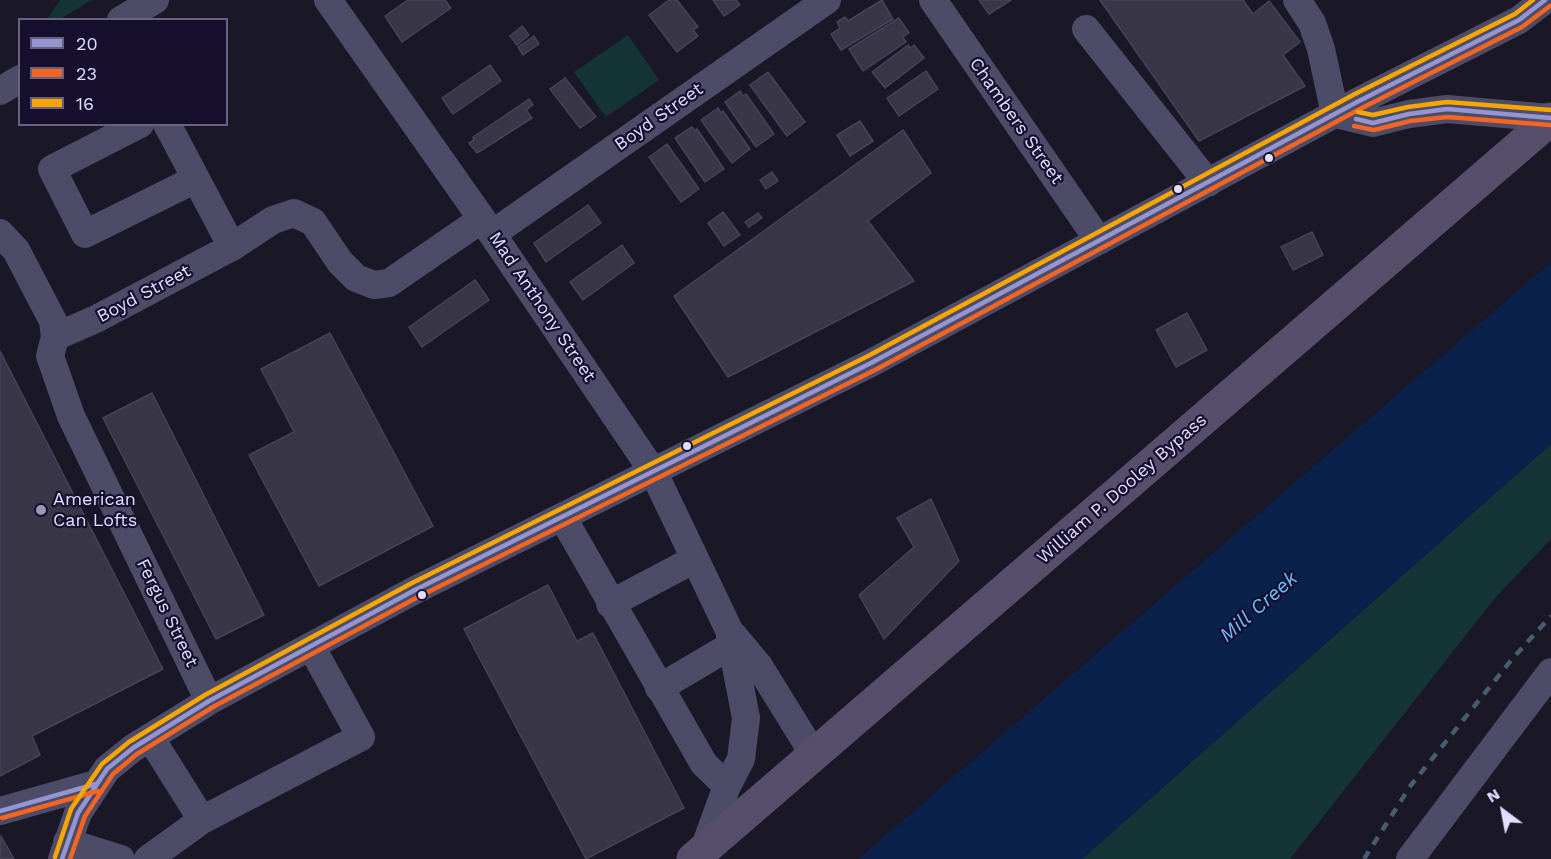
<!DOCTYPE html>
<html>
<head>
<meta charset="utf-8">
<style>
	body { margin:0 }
	#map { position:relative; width:1551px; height:859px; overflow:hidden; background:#1a1727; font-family:"Work Sans",sans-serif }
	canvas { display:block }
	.legend { position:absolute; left:18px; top:18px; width:210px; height:108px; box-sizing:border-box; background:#16102e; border:2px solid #686282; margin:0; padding:8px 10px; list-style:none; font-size:18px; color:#e2deff }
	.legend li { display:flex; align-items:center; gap:12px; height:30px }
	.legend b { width:30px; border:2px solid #686282 }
	.north { position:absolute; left:1473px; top:781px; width:60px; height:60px; -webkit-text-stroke:4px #16102e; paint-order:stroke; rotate:328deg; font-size:16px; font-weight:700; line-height:24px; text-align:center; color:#e2deff }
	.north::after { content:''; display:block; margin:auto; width:21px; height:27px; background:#e2deff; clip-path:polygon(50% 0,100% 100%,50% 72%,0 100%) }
</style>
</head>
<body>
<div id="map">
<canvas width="1551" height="859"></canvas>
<ul class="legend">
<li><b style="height:8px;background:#9595d1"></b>20</li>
<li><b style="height:8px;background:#f26522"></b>23</li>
<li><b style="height:8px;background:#f7a600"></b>16</li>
</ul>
<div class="north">N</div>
</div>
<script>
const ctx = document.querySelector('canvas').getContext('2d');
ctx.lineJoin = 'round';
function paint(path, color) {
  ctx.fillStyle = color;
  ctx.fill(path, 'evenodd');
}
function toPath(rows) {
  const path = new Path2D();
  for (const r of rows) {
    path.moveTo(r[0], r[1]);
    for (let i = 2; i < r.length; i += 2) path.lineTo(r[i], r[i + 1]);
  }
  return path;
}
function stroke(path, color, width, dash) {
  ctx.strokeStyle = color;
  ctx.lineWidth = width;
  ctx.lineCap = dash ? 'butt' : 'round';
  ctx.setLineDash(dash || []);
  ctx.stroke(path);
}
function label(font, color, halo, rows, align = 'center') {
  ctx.font = font + ' "Work Sans",sans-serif';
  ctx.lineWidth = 4.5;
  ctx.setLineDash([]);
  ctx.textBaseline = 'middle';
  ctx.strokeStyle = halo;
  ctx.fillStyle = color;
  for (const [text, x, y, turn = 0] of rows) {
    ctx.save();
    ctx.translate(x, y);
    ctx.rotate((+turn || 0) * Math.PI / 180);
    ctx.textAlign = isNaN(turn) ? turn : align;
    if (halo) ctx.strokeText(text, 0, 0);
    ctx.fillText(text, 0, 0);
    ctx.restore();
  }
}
paint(toPath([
	[60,0,92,0,60,19,47,19],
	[628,35,659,80,606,117,574,72],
	[1551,444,1551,539,1495,598,1290,859,1082,859]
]), '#143436');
paint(toPath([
	[1551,262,1551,444,1082,859,858,859]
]), '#0a214c');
const building = toPath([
	[408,0,445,0,451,8,402,42,385,16,408,0],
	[669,0,677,0,698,27,693,30,698,36,677,52,649,15,669,0],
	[713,0,736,0,740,5,724,16,713,0],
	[882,0,893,19,841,50,831,34,840,28,837,22,845,17,848,21,882,0],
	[979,0,1011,0,989,14,979,0],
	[1100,0,1243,0,1253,14,1269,1,1300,42,1283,55,1305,86,1199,141,1100,0],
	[899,18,909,33,903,37,906,42,863,71,849,49,899,18],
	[522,26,529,35,517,45,510,36,522,26],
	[534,36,539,44,523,55,518,47,534,36],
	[908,45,910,48,914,45,924,58,885,88,872,72,908,45],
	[490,65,501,81,453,114,442,98,490,65],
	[926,71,938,89,899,116,887,98,926,71],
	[768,72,805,122,787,136,750,85,768,72],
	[565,78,596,117,580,128,550,89,565,78],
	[740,91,743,96,746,94,774,134,756,147,725,102,740,91],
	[529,99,533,105,526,110,532,118,477,153,469,143,474,140,473,137,529,99],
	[718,108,721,113,723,111,750,149,732,163,701,120,718,108],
	[860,121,873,141,850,156,837,135,860,121],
	[692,127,695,131,697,129,724,169,705,182,675,138,692,127],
	[903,130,931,173,868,221,914,281,728,377,674,296,903,130],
	[667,144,699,189,681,202,649,157,667,144],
	[772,172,778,181,766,189,760,180,772,172],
	[588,205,601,223,546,262,534,243,588,205],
	[723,212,740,235,724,246,708,223,723,212],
	[758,213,762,218,749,227,745,222,758,213],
	[1312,232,1323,255,1293,270,1281,247,1312,232],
	[622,245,634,263,583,300,570,282,622,245],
	[475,280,489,300,422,347,409,327,475,280],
	[1187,313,1207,350,1176,367,1156,330,1187,313],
	[330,333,433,526,319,586,249,455,294,432,261,369,330,333],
	[0,351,163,669,32,736,40,755,0,776,0,351],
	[152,393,264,615,216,639,103,418,152,393],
	[931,499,959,561,884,639,859,595,914,547,897,518,931,499],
	[548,585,577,641,593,633,684,808,586,859,464,629,548,585],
	[1,836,14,859,0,859,1,836]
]);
paint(building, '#393648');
stroke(building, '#47425a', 1.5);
stroke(toPath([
	[328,0,482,219,654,473,729,630,746,718,741,759,727,786,704,849],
	[933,0,1099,241],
	[1297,0,1312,23,1321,49,1335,114],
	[121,20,155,0],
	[1086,29,1208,183],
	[0,91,20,79],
	[1335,114,1373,123,1409,114,1447,109,1551,118],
	[140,124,52,169,85,234,196,179],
	[167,124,232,247],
	[0,233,16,250,53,321,55,337,50,356,71,416,209,701],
	[492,234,827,0],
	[55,337,96,319,232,247,273,220,294,213,313,222,340,262,356,278,374,285,389,283,482,219],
	[563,518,704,764,727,786],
	[610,604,695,559],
	[733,635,759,666,814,755],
	[659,688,732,645],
	[0,811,96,784],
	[202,820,361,737,311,646],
	[67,842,121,859],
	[62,859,78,813,107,769,133,748,209,701,415,590,871,363,1357,102,1519,20,1545,0],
	[148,859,202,820,150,737],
	[1410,859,1551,672]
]), '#4d4c68', 28);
stroke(toPath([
	[693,859,1551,119]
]), '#574e6c', 33);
stroke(toPath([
	[1364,859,1411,785,1513,658,1551,616]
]), '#475c70', 4.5, [9, 8]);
stroke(toPath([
	[1356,119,1373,123,1409,114,1447,109,1551,118],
	[0,811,96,784],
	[62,859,78,813,107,769,133,748,209,701,415,590,871,363,1357,102,1519,20,1545,0]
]), '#9595d1', 4.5);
stroke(toPath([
	[1354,126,1374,130,1410,121,1447,117,1550,125],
	[2,818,98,791],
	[70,859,85,816,113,774,137,754,213,707,418,597,875,370,1360,109,1522,27,1550,6]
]), '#f26522', 4.5);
stroke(toPath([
	[1358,112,1373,115,1408,107,1447,102,1551,110],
	[55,857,71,809,102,764,129,742,205,695,412,583,868,356,1353,95,1515,14,1533,0]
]), '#f7a600', 4.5);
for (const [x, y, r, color] of [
	[1269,158,5,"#e2deff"],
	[1178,189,5,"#e2deff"],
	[687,446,5,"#e2deff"],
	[41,510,6,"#9c98b3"],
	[422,595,5,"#e2deff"]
]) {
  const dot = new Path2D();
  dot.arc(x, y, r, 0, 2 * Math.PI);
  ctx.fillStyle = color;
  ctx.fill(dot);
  stroke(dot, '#16102e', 2);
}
label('18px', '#e2deff', '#16102e', [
	["Boyd Street",659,117,-35],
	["Chambers Street",1016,121,55],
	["Boyd Street",144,294,-28],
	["Mad Anthony Street",542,307,56],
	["William P. Dooley Bypass",1122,489,-41],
	["Fergus Street",167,613,64]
]);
label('18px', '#e2deff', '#16102e', [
	["American",53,500],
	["Can Lofts",53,521]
], 'left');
label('italic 20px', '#6cbbff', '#16102e', [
	["Mill Creek",1259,607,-41]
]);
</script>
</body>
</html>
